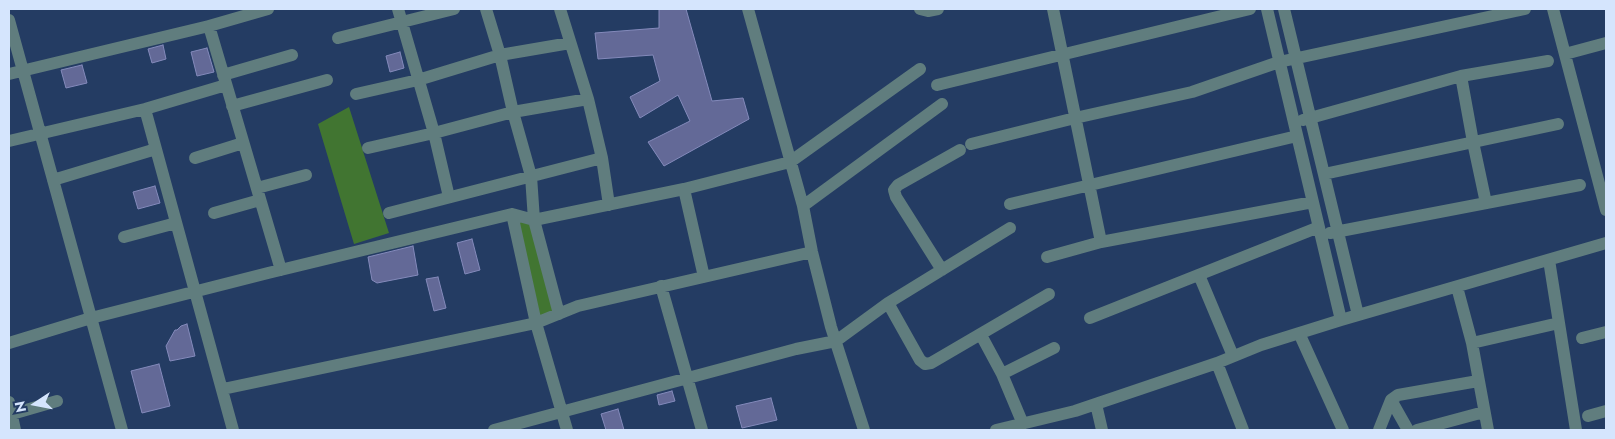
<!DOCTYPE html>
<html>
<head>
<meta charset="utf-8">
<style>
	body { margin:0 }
	#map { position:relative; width:1615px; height:439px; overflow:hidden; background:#243c63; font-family:Jost,sans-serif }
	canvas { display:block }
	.frame { position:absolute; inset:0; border:10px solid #d5e5fd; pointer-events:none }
	.north { position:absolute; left:10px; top:379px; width:50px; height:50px; -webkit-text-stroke:4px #243c63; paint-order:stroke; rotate:259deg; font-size:14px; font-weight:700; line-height:20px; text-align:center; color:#d5e5fd }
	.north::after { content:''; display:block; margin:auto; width:18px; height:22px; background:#d5e5fd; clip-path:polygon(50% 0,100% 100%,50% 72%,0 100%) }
</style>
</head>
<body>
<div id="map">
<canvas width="1615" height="439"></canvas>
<div class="frame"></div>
<div class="north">N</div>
</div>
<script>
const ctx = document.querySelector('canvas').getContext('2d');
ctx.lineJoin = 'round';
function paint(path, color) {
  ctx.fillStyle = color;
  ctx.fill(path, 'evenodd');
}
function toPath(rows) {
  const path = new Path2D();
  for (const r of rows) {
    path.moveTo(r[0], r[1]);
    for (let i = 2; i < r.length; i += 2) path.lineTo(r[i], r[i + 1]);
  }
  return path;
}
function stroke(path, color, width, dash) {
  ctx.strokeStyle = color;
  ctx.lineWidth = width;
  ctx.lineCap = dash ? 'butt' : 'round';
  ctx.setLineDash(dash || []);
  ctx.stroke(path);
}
paint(toPath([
	[349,107,389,233,354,244,318,124],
	[534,220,559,314,534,316,513,221]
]), '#417531');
const building = toPath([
	[659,9,686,9,712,101,743,98,749,119,664,166,648,142,690,121,678,95,640,118,630,97,660,81,653,55,598,59,595,33,659,28,659,9],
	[163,45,166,59,152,63,148,49,163,45],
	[207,48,214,72,197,76,191,52,207,48],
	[400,52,404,68,390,72,386,56,400,52],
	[82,65,87,83,66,88,61,70,82,65],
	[155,186,160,203,138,209,133,192,155,186],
	[472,239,480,270,465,274,457,243,472,239],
	[413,246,418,275,377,283,372,280,368,257,413,246],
	[438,277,446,308,434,311,426,279,438,277],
	[187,324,195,356,170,361,166,346,175,330,177,330,181,326,187,324],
	[159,364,170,406,142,413,131,371,159,364],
	[672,391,675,401,659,405,657,395,672,391],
	[771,398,777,420,742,428,736,406,771,398],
	[618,409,624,430,606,430,601,414,618,409]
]);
paint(building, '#636997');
stroke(building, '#848abb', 1);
stroke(toPath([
	[398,9,434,133,449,197],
	[486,9,500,55,513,112,531,176,534,220,559,314],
	[560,9,588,99,602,158,609,205],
	[748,9,803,206,812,252,831,327,864,430],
	[920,9,928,11,938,9],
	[1053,9,1101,242],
	[1267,9,1341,320],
	[1284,9,1358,315],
	[1553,9,1606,210],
	[9,20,122,430],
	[209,26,281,270],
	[338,38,454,9],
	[1565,54,1606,43],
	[9,74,209,26,268,9],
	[223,75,292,55],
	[1461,76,1473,142,1486,203],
	[937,85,1250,9],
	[356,94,418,80,500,55,570,43],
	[232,106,327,80],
	[145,109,233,430],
	[1303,120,1461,76,1548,61],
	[9,141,145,109,226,85],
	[971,144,1075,118,1192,92,1279,62,1525,9],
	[368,148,434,133,513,112,588,99],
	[195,158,243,143],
	[1324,174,1558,124],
	[53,180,156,149],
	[257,188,306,175],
	[684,189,704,277],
	[1010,204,1297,136],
	[803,206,942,104],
	[214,213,260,200],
	[389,213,602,158],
	[512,214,536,323,567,430],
	[1330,233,1580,185],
	[124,237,176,223],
	[1047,257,1101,242,1313,202],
	[1549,260,1576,430],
	[942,270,896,197,894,190,898,185,960,150],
	[1199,275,1233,356],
	[661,286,702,430],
	[1457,287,1472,343,1488,430],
	[888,303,920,360,925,364,931,363,1049,294],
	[1090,318,1319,227],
	[1299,333,1343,430],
	[981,335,1002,374,1023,424],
	[1582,338,1606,332],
	[9,343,91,318,268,273,512,214,534,220,684,189,790,162,920,69],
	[1472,343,1559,323],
	[1217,363,1243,430],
	[1002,374,1054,348],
	[223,389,536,323,578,306,812,252],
	[1391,400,1408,430],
	[9,402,15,430],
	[1096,404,1102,430],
	[12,414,57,401],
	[1588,416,1606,411],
	[494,430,796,349,836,341,888,303,1010,228],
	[996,430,1075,411,1217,363,1261,345,1341,320,1606,243],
	[1379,430,1391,400,1398,395,1478,381],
	[1417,430,1484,412]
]), '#607d7e', 12);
</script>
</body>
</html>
